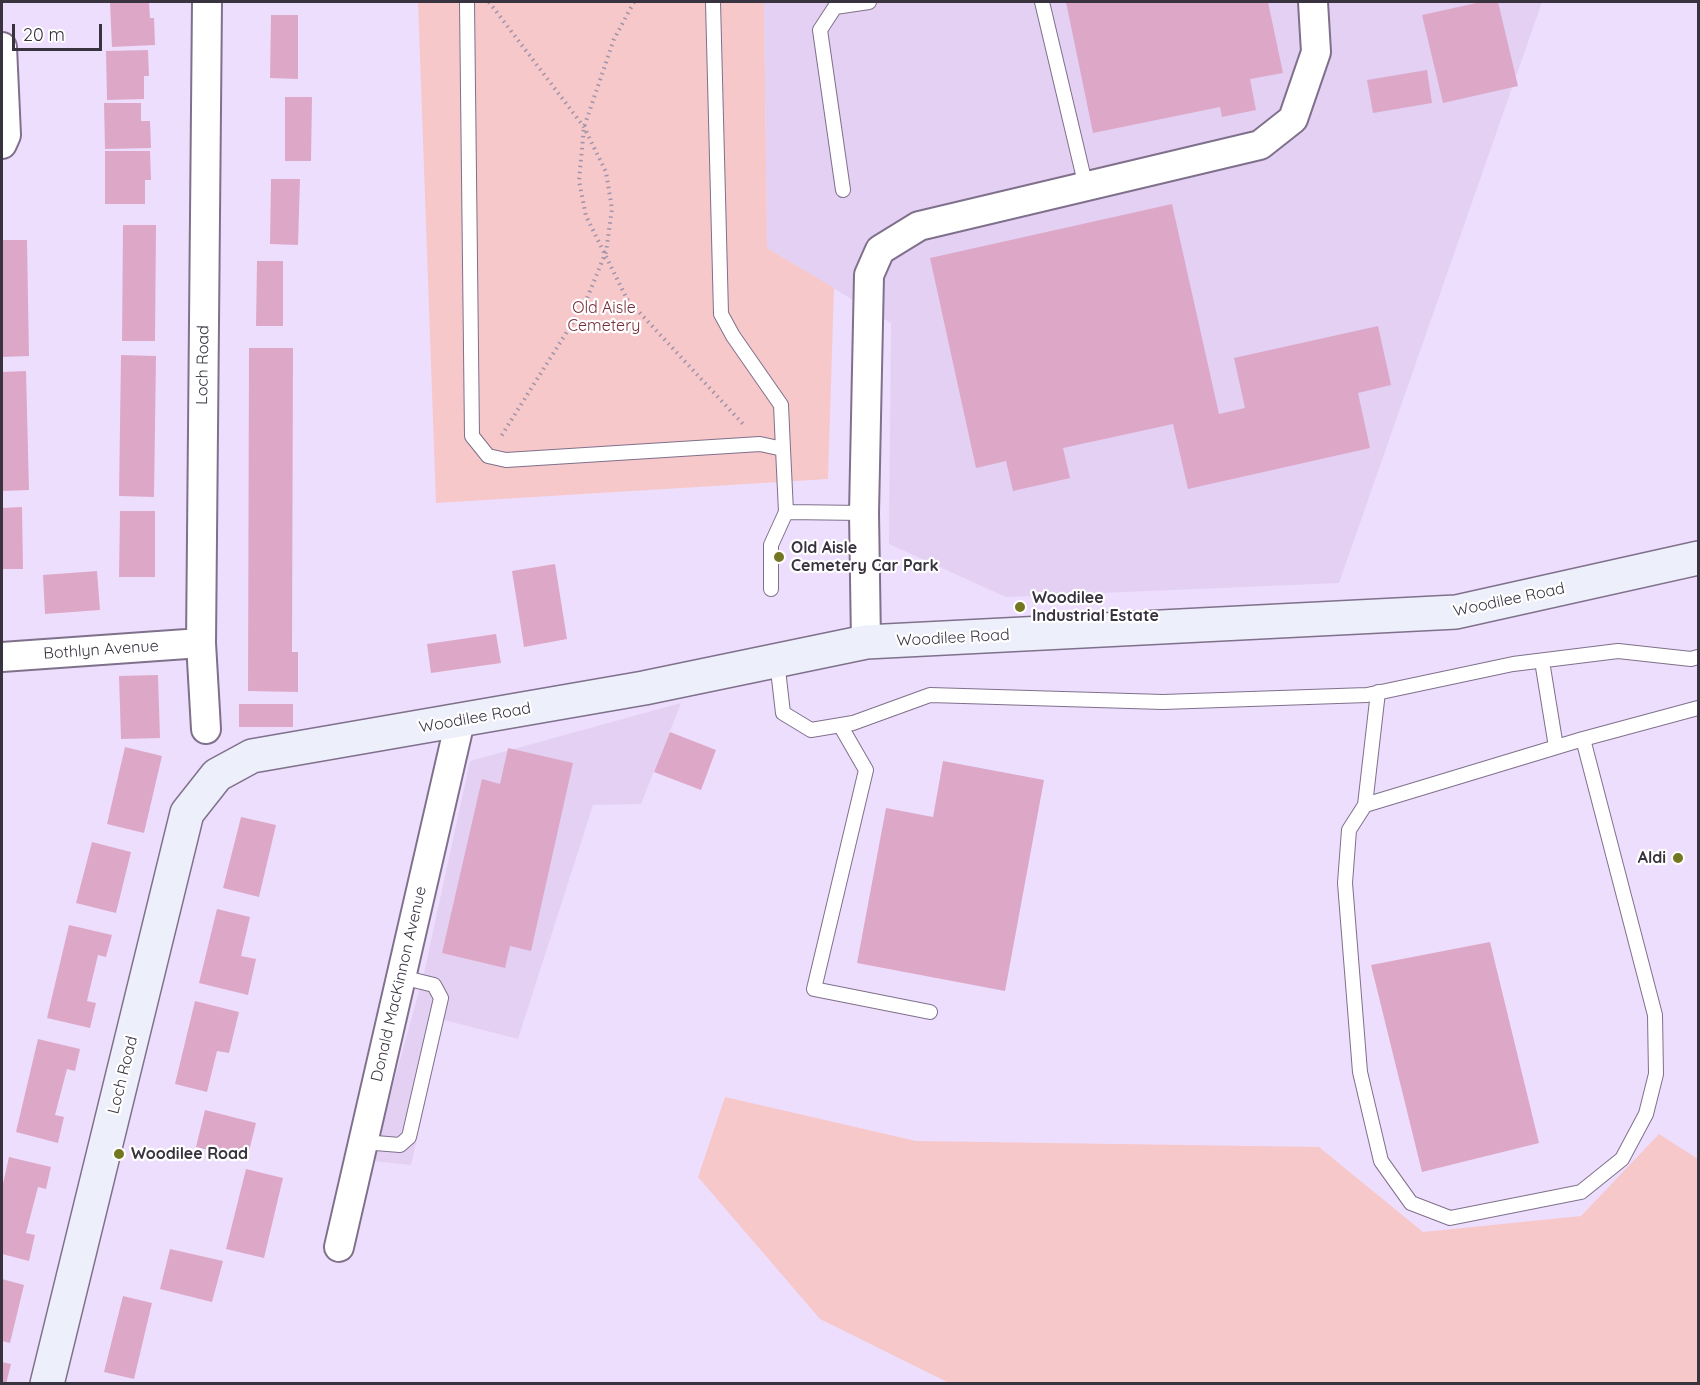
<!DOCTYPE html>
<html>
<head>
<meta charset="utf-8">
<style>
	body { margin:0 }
	#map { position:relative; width:1700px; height:1385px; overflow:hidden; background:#eedefd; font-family:Quicksand,sans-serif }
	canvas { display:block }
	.frame { position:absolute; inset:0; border:3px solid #39333f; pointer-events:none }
	.scale { position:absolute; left:12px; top:24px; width:90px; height:27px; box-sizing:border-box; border:3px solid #39333f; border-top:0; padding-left:8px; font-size:18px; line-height:21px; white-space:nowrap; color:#39333f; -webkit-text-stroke:4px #fff; paint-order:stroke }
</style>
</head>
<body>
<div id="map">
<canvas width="1700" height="1385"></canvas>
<div class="frame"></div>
<div class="scale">20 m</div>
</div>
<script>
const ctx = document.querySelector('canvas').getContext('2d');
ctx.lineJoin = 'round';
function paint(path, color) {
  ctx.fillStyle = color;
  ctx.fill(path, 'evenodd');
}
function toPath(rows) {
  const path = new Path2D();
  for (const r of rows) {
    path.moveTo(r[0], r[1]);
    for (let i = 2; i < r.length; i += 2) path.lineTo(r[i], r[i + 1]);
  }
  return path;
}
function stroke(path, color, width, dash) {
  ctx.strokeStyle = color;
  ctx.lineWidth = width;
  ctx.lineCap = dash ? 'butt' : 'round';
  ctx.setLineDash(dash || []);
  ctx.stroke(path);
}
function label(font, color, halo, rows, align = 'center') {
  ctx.font = font + ' Quicksand,sans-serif';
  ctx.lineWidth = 4.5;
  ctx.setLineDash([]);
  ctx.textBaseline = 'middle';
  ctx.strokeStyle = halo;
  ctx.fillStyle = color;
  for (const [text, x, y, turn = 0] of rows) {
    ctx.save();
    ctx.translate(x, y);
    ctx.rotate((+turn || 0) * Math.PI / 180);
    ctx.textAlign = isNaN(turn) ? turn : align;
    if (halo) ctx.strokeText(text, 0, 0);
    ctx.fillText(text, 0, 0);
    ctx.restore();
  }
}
paint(toPath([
	[764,2,1542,2,1339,583,1006,597,889,544,891,323,767,248],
	[681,703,641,804,593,805,518,1039,444,1020,411,1165,372,1161,424,973,470,761]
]), '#e3d0f3');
paint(toPath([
	[418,2,764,2,767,248,834,288,828,479,436,503],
	[725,1097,916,1141,1319,1147,1423,1232,1581,1216,1659,1134,1698,1159,1698,1383,949,1383,820,1319,698,1177]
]), '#f6c8ca');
paint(toPath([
	[110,2,149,2,150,18,154,18,155,45,112,47],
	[1066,2,1268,2,1283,73,1250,79,1256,110,1222,117,1220,107,1093,133],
	[1481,2,1498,2,1518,86,1443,103,1422,15],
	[271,15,298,15,298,79,270,78],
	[148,50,149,76,144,76,144,99,107,100,106,51],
	[1427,70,1432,103,1373,113,1367,80],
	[285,97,312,97,311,161,285,161],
	[104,103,141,103,141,121,150,121,151,148,105,149],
	[105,151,150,151,151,180,145,180,145,204,105,204],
	[271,179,300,179,298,245,270,244],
	[1172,204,1219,414,1245,408,1234,358,1378,326,1391,385,1358,393,1370,448,1188,489,1173,424,1063,448,1070,478,1013,491,1006,461,976,468,930,258],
	[123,225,156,225,155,341,122,341],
	[2,240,27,240,29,356,2,357],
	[257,261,283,261,283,326,256,326],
	[249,348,293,348,292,652,298,652,298,692,248,691],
	[121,355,156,356,154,497,119,496],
	[26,371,29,490,2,491,2,372],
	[22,507,23,569,2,569,2,508],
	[120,511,155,511,155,577,119,577],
	[555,564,567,639,524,647,512,571],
	[97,571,100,610,45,614,43,575],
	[496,634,501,663,431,673,427,644],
	[158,675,160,738,121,739,119,676],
	[239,704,293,704,293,727,239,727],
	[670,732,716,750,701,790,654,772],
	[125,747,162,756,144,833,107,824],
	[508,748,573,763,531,951,510,946,505,968,442,953,482,779,500,784],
	[943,761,1044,780,1005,991,857,963,886,808,933,817],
	[241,817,276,825,259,897,223,888],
	[92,842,131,852,116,913,76,903],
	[217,909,250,917,241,956,256,959,248,995,199,983],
	[69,925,112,935,106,957,98,955,87,1001,96,1003,90,1028,47,1018],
	[1490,942,1539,1143,1422,1172,1371,965],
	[195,1001,239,1012,229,1053,217,1051,207,1092,175,1084],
	[38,1039,80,1049,75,1071,67,1069,55,1115,64,1117,58,1143,16,1132],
	[205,1110,256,1123,247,1159,196,1147],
	[9,1157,51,1167,46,1189,38,1187,26,1233,35,1235,29,1261,2,1254,2,1188],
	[246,1169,283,1178,264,1258,226,1249],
	[170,1249,223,1261,212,1302,160,1289],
	[2,1279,24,1285,10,1343,2,1341],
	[123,1296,152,1303,134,1379,104,1372],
	[2,1362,11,1364,6,1384,2,1384]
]), '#dda8c8');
const lane = toPath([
	[467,2,472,436,488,456,506,460,760,444,783,449,781,405,733,336,721,314,713,2],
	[1042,2,1086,187],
	[843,190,820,30,835,7,869,2],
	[783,449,786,512],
	[771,589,771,545,786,512,864,513],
	[777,661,783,713,811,730,853,723,930,695,1163,702,1367,695,1513,664,1618,651,1691,659,1698,657],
	[1542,661,1556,747],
	[840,725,866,770,814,989,930,1012],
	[1583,739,1698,708],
	[1365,805,1583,739,1655,1015,1656,1074,1646,1114,1622,1159,1581,1192,1450,1218,1411,1203,1381,1161,1360,1072,1345,883,1349,830,1365,805,1378,692],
	[363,1142,400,1145,409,1137,441,998,434,985,401,977]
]);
const street = toPath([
	[2,47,6,135,2,144],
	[866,642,864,513,869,275,880,250,919,226,1260,145,1293,119,1316,52,1313,2],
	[2,657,201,643],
	[206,729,201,643,207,2],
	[339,1247,460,721]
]);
const secondary = toPath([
	[47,1384,187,813,217,775,252,756,644,688,866,642,1456,612,1698,558]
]);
stroke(lane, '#7f708b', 16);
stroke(street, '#7f708b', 32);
stroke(secondary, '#7f708b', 36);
stroke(toPath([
	[489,2,584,127,606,172,612,209,606,252,585,303,500,438],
	[634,2,614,39,584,127,579,181,586,216,627,299,743,424]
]), '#9f93aa', 4, [1.5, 4.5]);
stroke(lane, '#fff', 14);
stroke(street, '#fff', 28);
stroke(secondary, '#edeffb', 33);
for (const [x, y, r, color] of [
	[779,557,6,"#727720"],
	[1020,607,6,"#727720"],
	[1678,858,6,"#727720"],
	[119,1154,6,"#727720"]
]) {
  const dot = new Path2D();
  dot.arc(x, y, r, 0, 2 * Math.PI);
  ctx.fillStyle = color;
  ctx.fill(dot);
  stroke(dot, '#fff', 2);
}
label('16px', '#772d37', '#fff', [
	["Old Aisle",604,308],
	["Cemetery",604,326]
]);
label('16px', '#39333f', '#fff', [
	["Loch Road",203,365,-89],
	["Woodilee Road",1509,600,-12],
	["Woodilee Road",953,638,-3],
	["Bothlyn Avenue",101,650,-4],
	["Woodilee Road",475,718,-10],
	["Donald MacKinnon Avenue",399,984,-77],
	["Loch Road",123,1075,-76]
]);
label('bold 16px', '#39333f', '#fff', [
	["Old Aisle",791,548],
	["Cemetery Car Park",791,566],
	["Woodilee",1032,598],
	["Industrial Estate",1032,616],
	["Aldi",1666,858,"right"],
	["Woodilee Road",131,1154]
], 'left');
</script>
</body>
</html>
